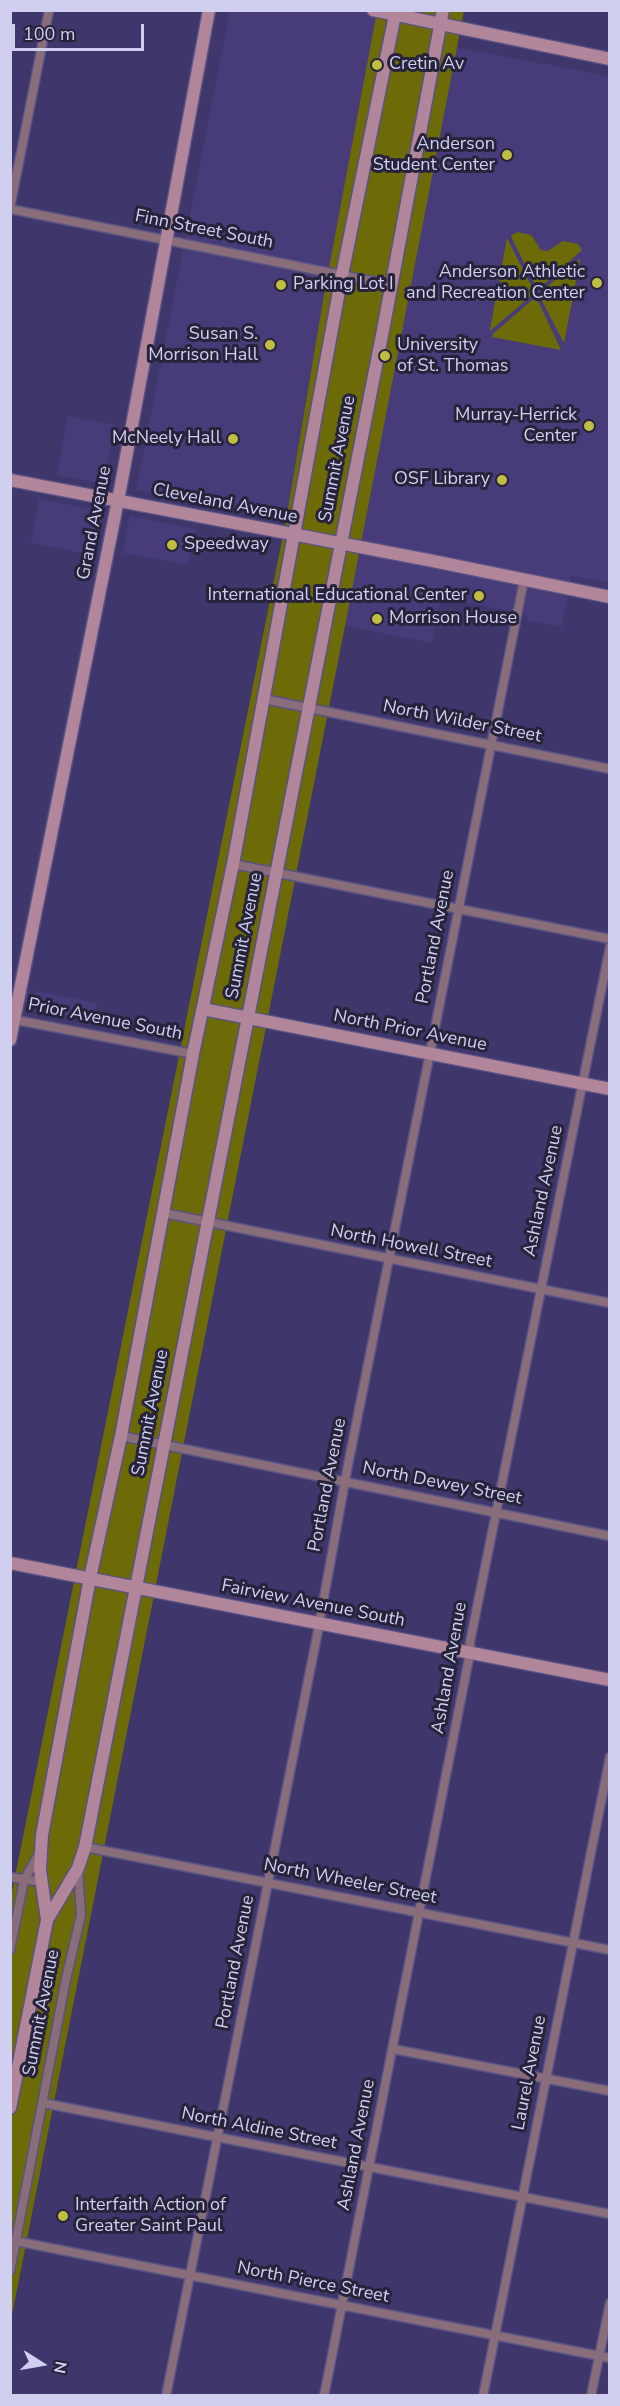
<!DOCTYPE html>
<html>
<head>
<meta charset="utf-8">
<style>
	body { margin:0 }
	#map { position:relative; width:620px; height:2406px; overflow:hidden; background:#3f366c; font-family:"Nunito Sans",sans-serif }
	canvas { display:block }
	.frame { position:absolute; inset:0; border:12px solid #d1cfef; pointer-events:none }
	.north { position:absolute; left:12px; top:2334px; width:60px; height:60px; -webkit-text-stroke:4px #26233b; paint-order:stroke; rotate:101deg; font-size:16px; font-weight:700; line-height:24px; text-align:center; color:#d1cfef }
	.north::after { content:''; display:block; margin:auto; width:21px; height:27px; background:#d1cfef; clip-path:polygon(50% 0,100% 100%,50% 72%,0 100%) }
	.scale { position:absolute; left:12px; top:24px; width:132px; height:27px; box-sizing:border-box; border:3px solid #d1cfef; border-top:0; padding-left:8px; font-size:18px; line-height:21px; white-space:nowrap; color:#d1cfef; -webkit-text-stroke:4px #26233b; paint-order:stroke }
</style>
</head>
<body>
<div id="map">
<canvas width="620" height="2406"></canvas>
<div class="frame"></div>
<div class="north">N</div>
<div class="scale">100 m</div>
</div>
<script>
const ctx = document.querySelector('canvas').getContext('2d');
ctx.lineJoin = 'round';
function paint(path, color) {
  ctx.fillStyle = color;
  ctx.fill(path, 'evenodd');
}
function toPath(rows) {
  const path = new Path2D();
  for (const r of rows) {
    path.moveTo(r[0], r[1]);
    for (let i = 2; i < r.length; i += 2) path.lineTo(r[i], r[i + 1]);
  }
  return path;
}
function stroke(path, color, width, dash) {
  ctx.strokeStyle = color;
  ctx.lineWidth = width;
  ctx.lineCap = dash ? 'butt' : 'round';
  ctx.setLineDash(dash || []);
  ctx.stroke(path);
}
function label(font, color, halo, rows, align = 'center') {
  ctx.font = font + ' "Nunito Sans",sans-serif';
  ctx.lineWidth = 6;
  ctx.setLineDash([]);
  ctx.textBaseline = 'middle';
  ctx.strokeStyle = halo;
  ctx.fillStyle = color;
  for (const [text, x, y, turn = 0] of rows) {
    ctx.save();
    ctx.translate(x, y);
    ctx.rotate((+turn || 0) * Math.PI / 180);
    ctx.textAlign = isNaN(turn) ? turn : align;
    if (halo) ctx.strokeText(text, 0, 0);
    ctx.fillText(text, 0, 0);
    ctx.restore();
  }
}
paint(toPath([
	[230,11,377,11,373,32,609,76,609,583,571,576,562,627,527,621,527,615,441,597,432,643,345,626,362,534,136,490],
	[68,416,115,425,103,484,57,475],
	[39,499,98,510,90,554,31,543],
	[130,516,195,529,188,565,123,553],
	[35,991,97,1003,94,1021,32,1009]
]), '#473c79');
paint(toPath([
	[377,11,464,11,345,626,11,2320,11,1897,286,520,324,295],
	[517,232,531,235,541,250,548,251,563,241,578,244,582,250,541,287,535,285,511,236],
	[507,238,532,287,530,297,490,331,497,290,500,290,501,282,499,281],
	[578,260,580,260,564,343,541,299,543,290],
	[532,300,538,301,561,350,492,337,493,334]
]), '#6d6b08');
const street = toPath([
	[10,208,49,10],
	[10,209,392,285],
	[264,699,610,769],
	[233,864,610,939],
	[11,1019,193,1054],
	[164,1213,610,1303],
	[121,1436,610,1536],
	[85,1847,610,1950],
	[10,1877,41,1882],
	[10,1950,24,1880,40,1852],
	[393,2049,610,2091],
	[43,2103,610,2214],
	[10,2240,610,2358],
	[10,2271,66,1979,81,1915,78,1868],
	[166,2396,317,1636,347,1470,524,580],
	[324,2396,470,1653,470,1642,610,947],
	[483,2396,610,1757],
	[591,2396,610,2303]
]);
const secondary = toPath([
	[373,10,610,59],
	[10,480,428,560,610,597],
	[203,1009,610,1089],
	[10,1040,120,490,209,10],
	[10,1563,610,1680],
	[47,1920,40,1870,42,1835,90,1578,121,1436,193,1054,233,864,342,275,396,10],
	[10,2108,47,1920,78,1868,85,1847,384,325,443,10]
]);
stroke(street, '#595284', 11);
stroke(secondary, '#595284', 15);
stroke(street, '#896d7a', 8);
stroke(secondary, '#b1859a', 12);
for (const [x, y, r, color] of [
	[377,65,6,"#bfbe41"],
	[507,155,6,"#bfbe41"],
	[597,283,6,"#bfbe41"],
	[281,285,6,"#bfbe41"],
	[270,345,6,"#bfbe41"],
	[385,356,6,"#bfbe41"],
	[589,426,6,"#bfbe41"],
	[233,439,6,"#bfbe41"],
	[502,480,6,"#bfbe41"],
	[172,545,6,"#bfbe41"],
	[479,596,6,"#bfbe41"],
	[377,619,6,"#bfbe41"],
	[63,2216,6,"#bfbe41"]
]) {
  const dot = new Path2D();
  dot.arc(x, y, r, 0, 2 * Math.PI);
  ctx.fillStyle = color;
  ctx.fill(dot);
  stroke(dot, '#26233b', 2);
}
label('18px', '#d1cfef', '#26233b', [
	["Cretin Av",389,65,"left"],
	["Anderson",495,145],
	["Student Center",495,166],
	["Anderson Athletic",585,273],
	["and Recreation Center",585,294],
	["Parking Lot I",293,285,"left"],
	["Susan S.",258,335],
	["Morrison Hall",258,356],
	["University",397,346,"left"],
	["of St. Thomas",397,367,"left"],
	["Murray-Herrick",577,416],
	["Center",577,437],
	["McNeely Hall",221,439],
	["OSF Library",490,480],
	["Speedway",184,545,"left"],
	["International Educational Center",467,596],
	["Morrison House",389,619,"left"],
	["Interfaith Action of",75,2206,"left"],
	["Greater Saint Paul",75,2227,"left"]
], 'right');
label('18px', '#d1cfef', '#26233b', [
	["Finn Street South",204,230,11],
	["Summit Avenue",338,459,-79],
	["Cleveland Avenue",225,504,11],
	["Grand Avenue",95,523,-79],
	["North Wilder Street",462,722,11],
	["Summit Avenue",245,936,-79],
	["Portland Avenue",436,937,-79],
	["Prior Avenue South",105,1020,11],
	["North Prior Avenue",410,1031,11],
	["Ashland Avenue",544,1191,-78],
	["North Howell Street",411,1247,11],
	["Summit Avenue",151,1413,-79],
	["North Dewey Street",442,1484,11],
	["Portland Avenue",328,1485,-79],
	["Fairview Avenue South",313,1604,11],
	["Ashland Avenue",450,1668,-80],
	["North Wheeler Street",350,1882,11],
	["Portland Avenue",236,1962,-79],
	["Summit Avenue",42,2013,-79],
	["Laurel Avenue",530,2073,-79],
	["North Aldine Street",259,2129,11],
	["Ashland Avenue",357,2145,-79],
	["North Pierce Street",313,2283,11]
]);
</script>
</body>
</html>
